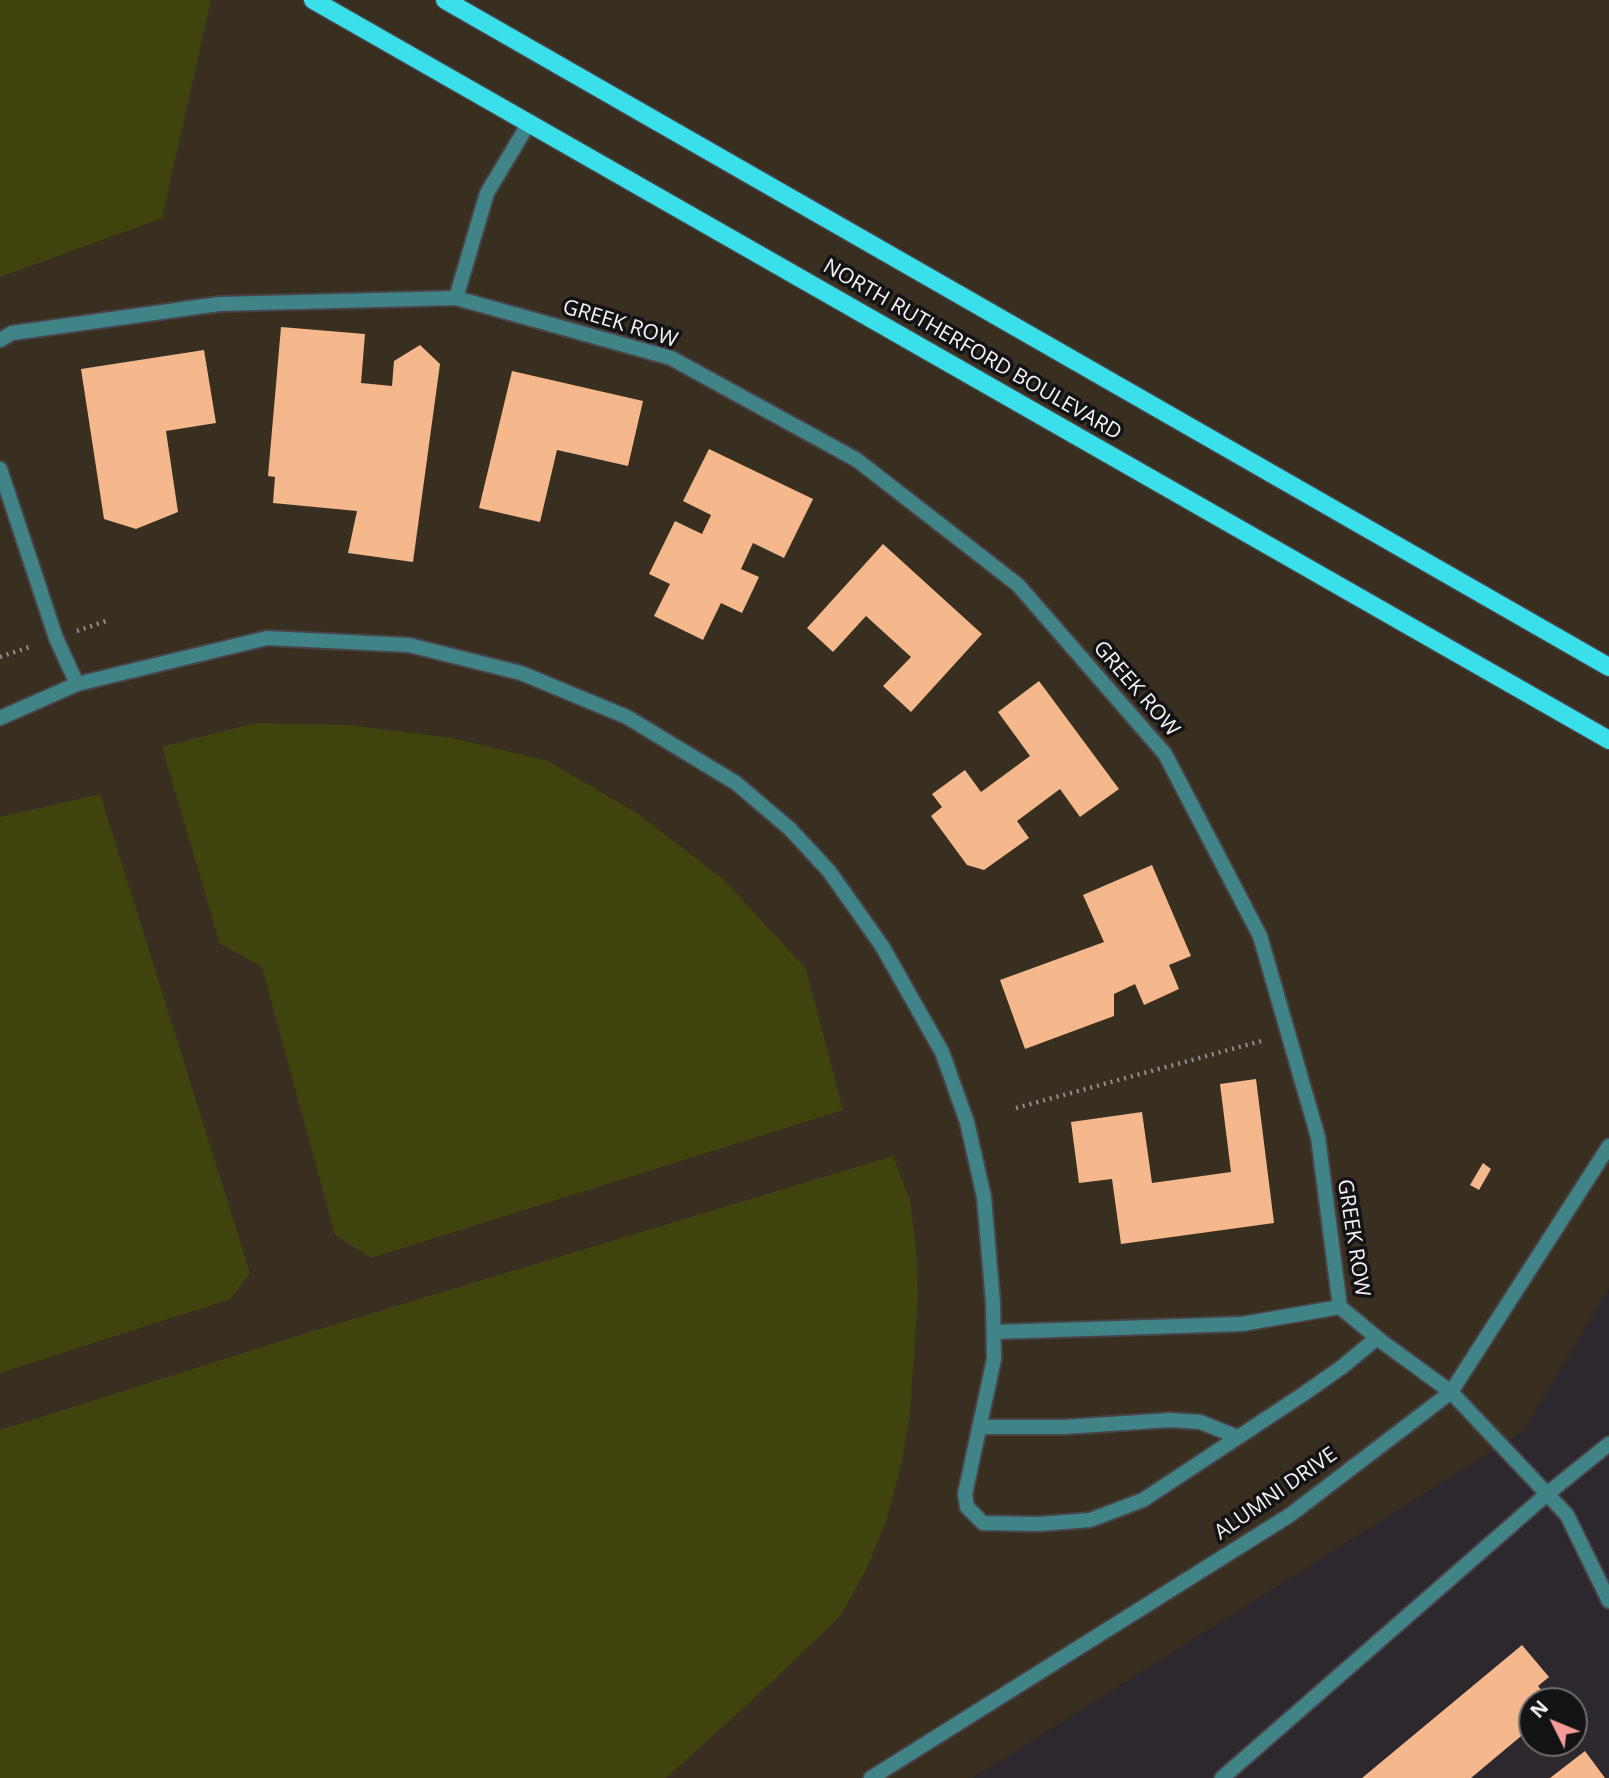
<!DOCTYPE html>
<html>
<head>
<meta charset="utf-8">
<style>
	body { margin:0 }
	#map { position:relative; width:1609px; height:1778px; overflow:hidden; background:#2c282d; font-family:"Open Sans",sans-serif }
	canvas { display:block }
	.north { position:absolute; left:1518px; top:1687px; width:70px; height:70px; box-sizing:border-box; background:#131214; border:2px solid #6d6c6e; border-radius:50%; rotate:313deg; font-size:19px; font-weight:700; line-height:28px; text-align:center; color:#f5f3f6 }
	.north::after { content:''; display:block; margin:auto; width:24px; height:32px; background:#f59b97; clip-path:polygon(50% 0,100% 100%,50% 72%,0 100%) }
</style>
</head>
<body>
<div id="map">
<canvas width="1609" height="1778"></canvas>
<div class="north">N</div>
</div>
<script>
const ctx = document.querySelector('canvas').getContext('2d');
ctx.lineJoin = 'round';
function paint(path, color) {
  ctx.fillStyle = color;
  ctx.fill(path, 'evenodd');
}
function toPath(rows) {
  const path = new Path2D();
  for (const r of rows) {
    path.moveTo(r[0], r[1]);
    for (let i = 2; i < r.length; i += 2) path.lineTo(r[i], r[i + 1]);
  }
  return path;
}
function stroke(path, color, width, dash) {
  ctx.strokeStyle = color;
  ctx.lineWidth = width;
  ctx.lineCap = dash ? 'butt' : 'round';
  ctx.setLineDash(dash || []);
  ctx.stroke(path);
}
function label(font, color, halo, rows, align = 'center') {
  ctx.font = font + ' "Open Sans",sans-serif';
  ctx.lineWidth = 7;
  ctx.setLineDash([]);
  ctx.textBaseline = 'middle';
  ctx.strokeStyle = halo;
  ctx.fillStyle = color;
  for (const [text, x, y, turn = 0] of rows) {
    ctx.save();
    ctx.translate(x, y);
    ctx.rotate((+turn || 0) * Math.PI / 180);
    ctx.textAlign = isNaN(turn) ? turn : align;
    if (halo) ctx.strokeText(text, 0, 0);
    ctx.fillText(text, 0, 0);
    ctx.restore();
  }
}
paint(toPath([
	[0,0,1609,0,1609,1288,1523,1431,973,1778,0,1778]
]), '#392f20');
paint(toPath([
	[0,0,211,0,162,218,0,277],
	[255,723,348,725,452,738,548,761,638,814,724,880,806,969,843,1110,371,1258,335,1235,262,967,220,944,162,747],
	[100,794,250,1273,230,1299,0,1373,0,817],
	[893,1156,910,1200,916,1249,918,1295,910,1415,900,1470,886,1521,867,1568,841,1615,775,1679,666,1778,0,1778,0,1430,300,1335]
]), '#3f440f');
paint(toPath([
	[281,327,365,334,361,383,392,386,394,361,420,345,440,364,413,562,348,553,357,511,273,503,275,477,268,476],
	[204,350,216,423,166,431,178,512,136,529,104,519,81,369],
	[512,371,643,401,628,466,557,450,540,522,479,508],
	[709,449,813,499,784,558,753,543,741,569,759,577,742,613,721,603,703,640,654,616,670,584,649,574,675,521,702,534,711,515,683,501],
	[883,544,982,634,911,712,883,686,911,657,866,616,833,652,807,628],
	[1039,681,1119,789,1080,817,1060,789,1017,821,1029,838,984,870,967,865,931,816,942,807,932,794,965,770,981,792,1030,756,998,712],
	[1152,865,1191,956,1169,965,1179,989,1144,1005,1135,984,1114,994,1114,1016,1025,1049,1000,980,1104,942,1083,895],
	[1256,1079,1274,1223,1121,1244,1112,1179,1079,1183,1071,1122,1142,1112,1152,1183,1231,1172,1220,1084],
	[1483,1163,1491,1169,1479,1190,1470,1185],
	[1522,1645,1549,1677,1538,1686,1551,1701,1532,1701,1532,1727,1471,1778,1362,1778],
	[1585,1751,1605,1778,1550,1778]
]), '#f5b78c');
const lane = toPath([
	[456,298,487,193,529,123],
	[77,684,267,638,409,645,521,673,627,717,736,783,790,829,829,871,882,946,942,1052,967,1122,984,1197,993,1303,994,1359,965,1494,967,1507,983,1523,1039,1524,1090,1520,1143,1500,1302,1395,1342,1367,1377,1338],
	[994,1332,1242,1324,1340,1307],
	[1451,1392,1567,1515,1609,1601],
	[979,1427,1064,1427,1170,1420,1200,1422,1238,1437],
	[1222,1778,1547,1494,1609,1444]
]);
const street = toPath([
	[0,340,12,333,219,304,456,298,671,358,857,460,1018,585,1165,754,1260,936,1318,1137,1340,1307,1381,1341,1451,1392],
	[0,469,56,638,77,684,0,718],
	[871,1778,1290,1515,1451,1392,1609,1146]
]);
const primary = toPath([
	[313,0,1609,740],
	[445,0,1609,667]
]);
stroke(lane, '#484449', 18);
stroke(street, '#484449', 18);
stroke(primary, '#484449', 21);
stroke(toPath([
	[77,631,106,621],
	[0,657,32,646],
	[1016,1108,1265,1040]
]), '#908d91', 4.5, [2, 5]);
stroke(lane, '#408488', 14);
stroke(street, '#408488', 14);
stroke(primary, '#39dfe9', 18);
label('21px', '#f5f3f6', '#131214', [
	["GREEK ROW",620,324,17],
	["NORTH RUTHERFORD BOULEVARD",972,350,30],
	["GREEK ROW",1136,689,49],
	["GREEK ROW",1353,1238,81],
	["ALUMNI DRIVE",1276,1494,-35]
]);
</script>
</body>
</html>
